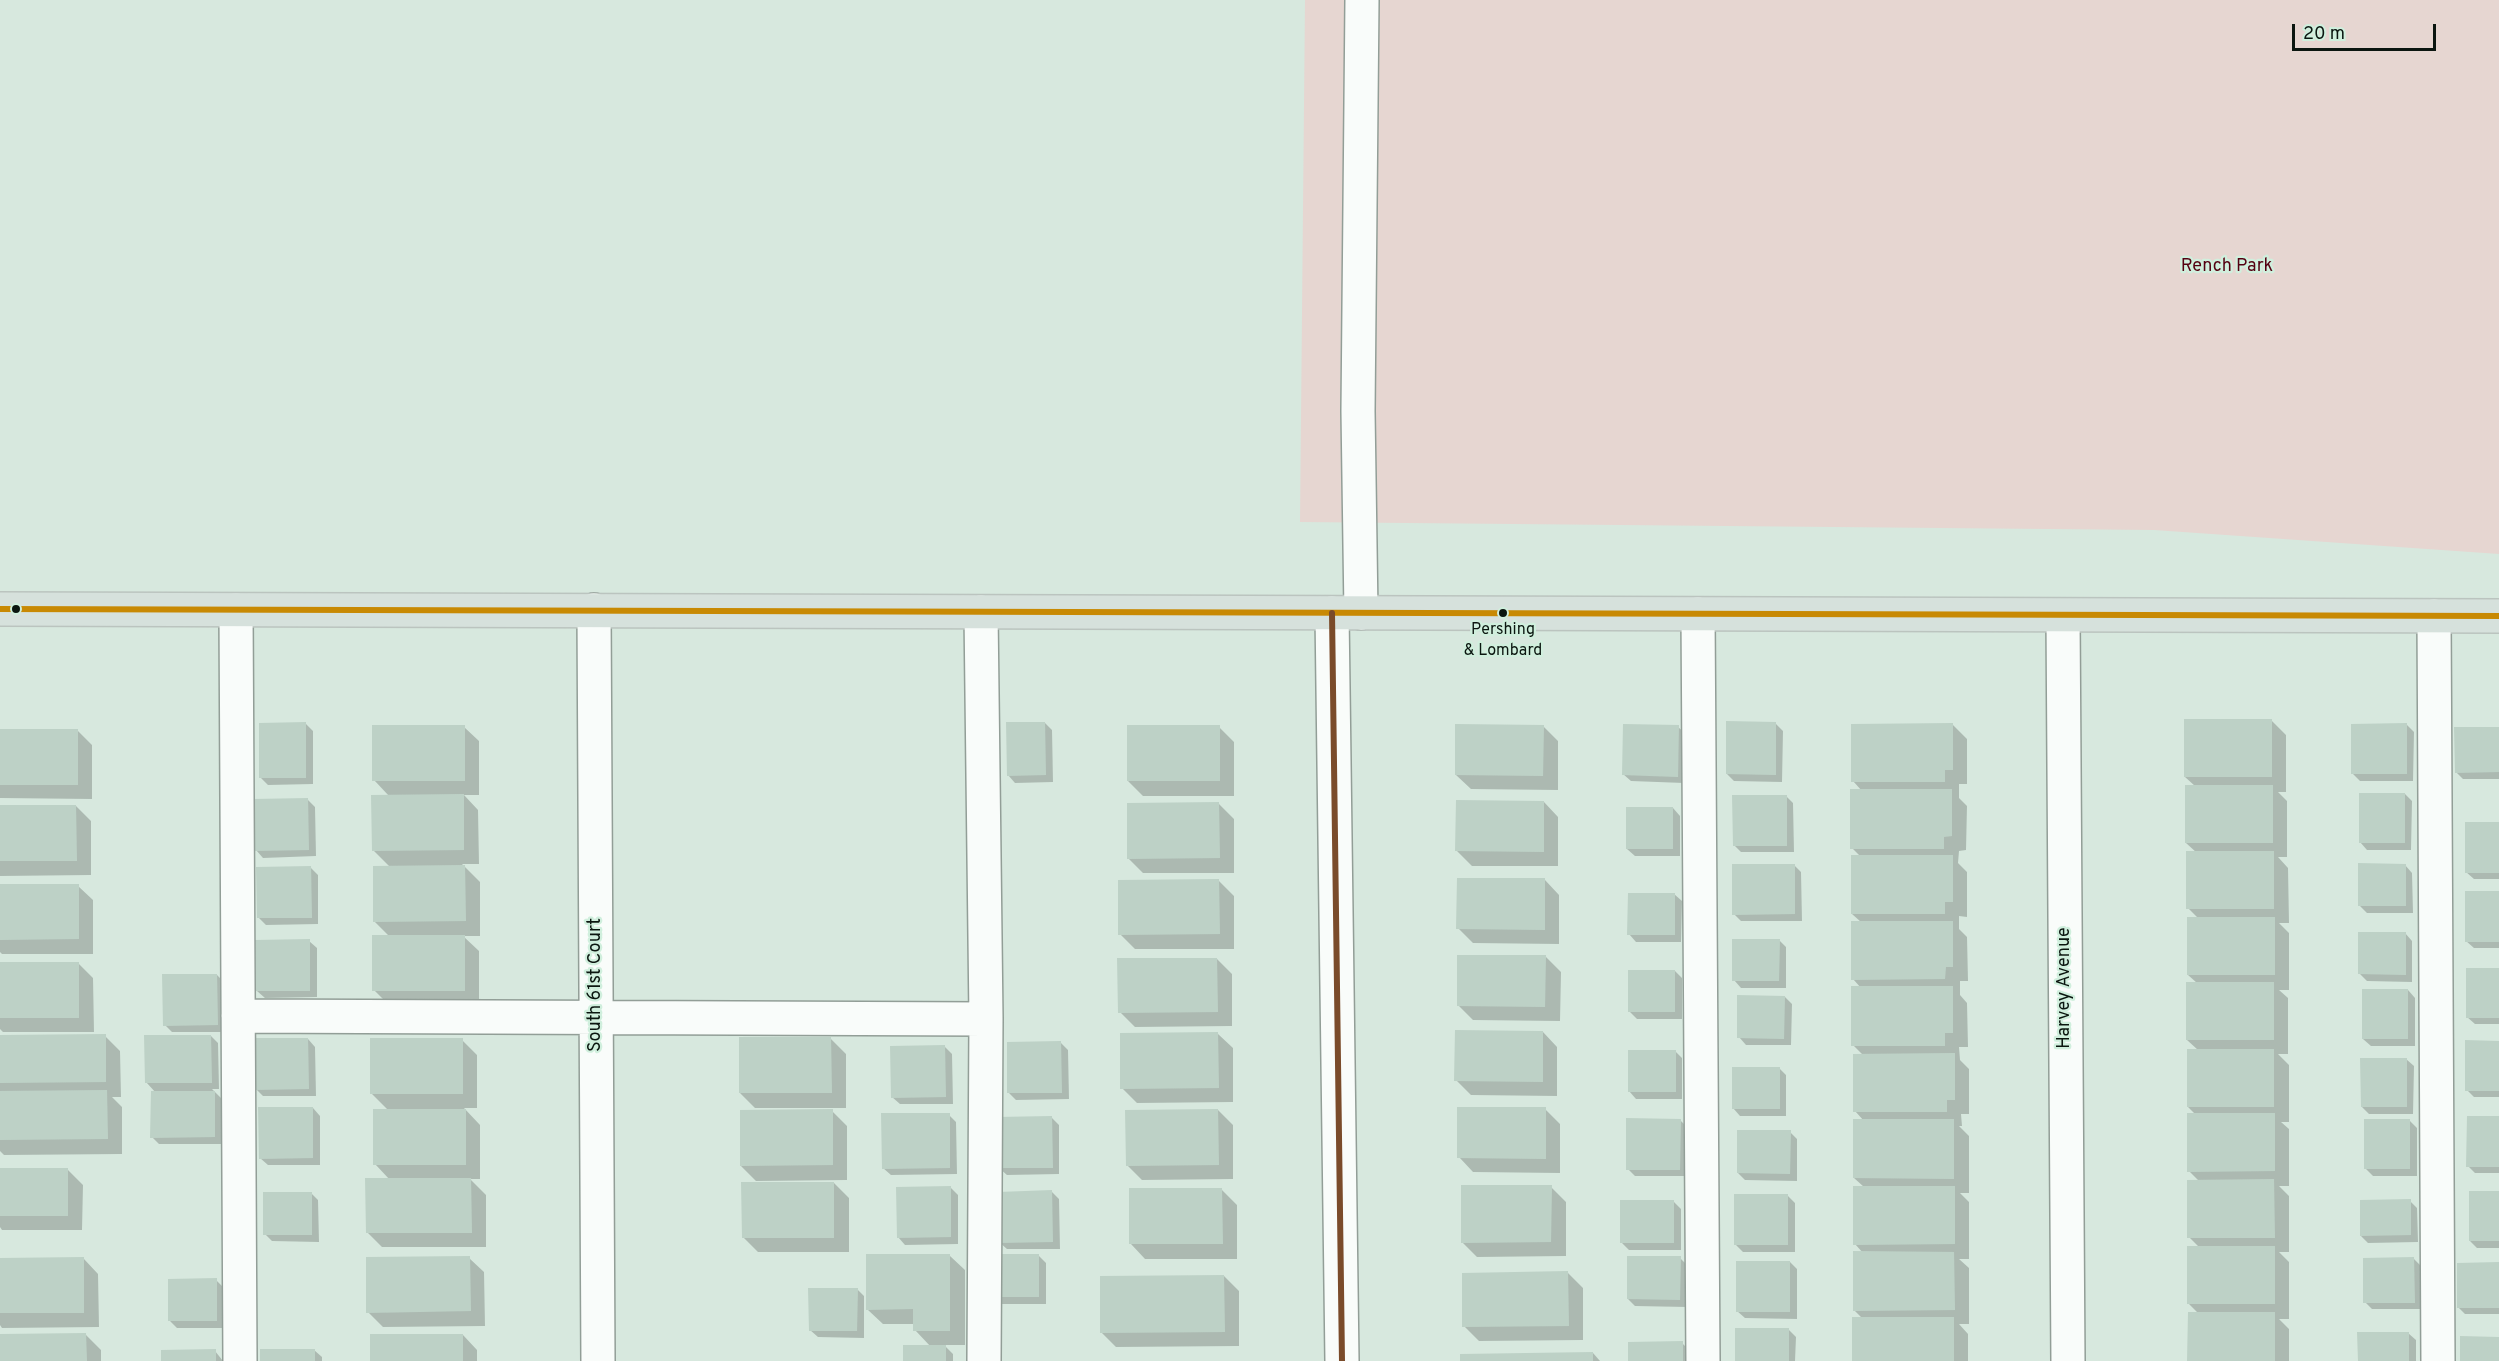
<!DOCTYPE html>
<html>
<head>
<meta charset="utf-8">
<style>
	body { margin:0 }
	#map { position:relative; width:2499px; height:1361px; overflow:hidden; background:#d7e8de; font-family:Overpass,sans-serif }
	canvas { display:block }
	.scale { position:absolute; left:2292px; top:24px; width:144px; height:27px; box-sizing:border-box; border:3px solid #0b1610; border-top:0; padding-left:8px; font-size:18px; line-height:21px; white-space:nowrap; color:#0b1610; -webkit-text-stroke:4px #d0efdd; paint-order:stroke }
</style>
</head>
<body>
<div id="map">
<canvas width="2499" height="1361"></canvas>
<div class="scale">20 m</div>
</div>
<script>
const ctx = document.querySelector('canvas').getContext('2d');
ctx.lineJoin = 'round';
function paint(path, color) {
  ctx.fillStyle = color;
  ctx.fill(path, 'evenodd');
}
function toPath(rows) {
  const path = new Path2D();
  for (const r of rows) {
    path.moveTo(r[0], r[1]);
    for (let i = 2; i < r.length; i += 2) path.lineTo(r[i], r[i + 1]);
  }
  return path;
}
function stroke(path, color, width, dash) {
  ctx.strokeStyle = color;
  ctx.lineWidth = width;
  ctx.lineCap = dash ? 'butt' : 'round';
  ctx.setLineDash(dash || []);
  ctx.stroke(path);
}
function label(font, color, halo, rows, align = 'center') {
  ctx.font = font + ' Overpass,sans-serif';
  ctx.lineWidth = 4.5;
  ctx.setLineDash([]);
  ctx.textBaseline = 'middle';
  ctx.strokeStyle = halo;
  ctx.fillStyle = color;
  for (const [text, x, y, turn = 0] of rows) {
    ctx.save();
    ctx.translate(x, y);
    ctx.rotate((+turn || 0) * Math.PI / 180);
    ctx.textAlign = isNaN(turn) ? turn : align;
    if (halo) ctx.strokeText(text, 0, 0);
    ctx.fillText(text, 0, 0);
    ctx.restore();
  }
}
paint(toPath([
	[1305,0,2499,0,2499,554,2154,530,1300,522]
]), '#e6d6d1');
paint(toPath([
	[2271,720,2286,735,2286,792,2278,792,2287,801,2287,857,2278,857,2288,868,2289,923,2279,923,2289,933,2289,990,2279,990,2288,998,2288,1054,2278,1054,2289,1065,2289,1122,2281,1122,2289,1129,2289,1186,2279,1186,2289,1196,2289,1252,2279,1252,2289,1262,2289,1319,2279,1319,2289,1329,2289,1361,2189,1361,2199,1314,2189,1304,2199,1247,2189,1237,2199,1181,2189,1171,2196,1115,2188,1107,2198,1050,2187,1040,2197,983,2188,975,2198,918,2188,908,2197,853,2186,843,2195,786,2185,777],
	[1045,723,1052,730,1053,782,1015,783,1008,775],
	[306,724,313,731,313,784,268,785,261,778],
	[1776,724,1783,731,1782,782,1734,781,1727,774],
	[1952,724,1967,739,1967,784,1959,784,1959,798,1967,806,1966,850,1959,851,1958,863,1967,872,1967,917,1959,916,1959,929,1967,937,1968,981,1960,981,1960,995,1967,1003,1968,1047,1959,1047,1960,1060,1969,1069,1969,1114,1961,1114,1962,1126,1959,1126,1969,1136,1969,1193,1960,1193,1969,1202,1969,1259,1959,1259,1969,1268,1969,1324,1959,1324,1968,1334,1968,1361,1854,1361,1863,1319,1854,1310,1863,1253,1855,1244,1864,1187,1854,1178,1864,1121,1855,1111,1863,1055,1853,1045,1861,988,1853,979,1861,922,1852,914,1860,856,1852,848,1862,791,1853,781],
	[2406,724,2414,732,2413,781,2360,781,2352,773],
	[1543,726,1558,741,1558,790,1471,789,1456,775],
	[464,727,479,741,479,795,464,795,478,810,479,864,462,864,480,882,480,936,463,936,479,951,479,1005,389,1005,374,990,389,936,374,921,390,867,373,850,389,796,374,780],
	[1219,727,1234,742,1234,796,1143,796,1128,781],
	[1678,727,1686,734,1684,783,1631,781,1623,774],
	[2499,728,2499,779,2463,779,2456,772],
	[77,730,92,745,92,799,0,798,0,731],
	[2405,794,2412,801,2411,850,2367,850,2360,842],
	[1786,796,1793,803,1794,852,1741,852,1734,845],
	[308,800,315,807,316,856,263,858,256,850],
	[1544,802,1558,817,1558,866,1472,866,1457,851],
	[1219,804,1234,819,1234,873,1143,873,1128,858],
	[76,806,91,821,91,875,0,876,0,807],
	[1673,808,1680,816,1680,856,1635,856,1627,849],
	[2499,824,2499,879,2474,879,2466,872],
	[1794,865,1801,872,1802,921,1741,921,1734,914],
	[2405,865,2412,873,2413,913,2367,913,2360,906],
	[311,868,318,875,318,924,266,925,259,918],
	[1545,880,1559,895,1559,944,1473,943,1458,928],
	[1219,881,1234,896,1234,949,1135,949,1120,934],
	[0,886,78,886,93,900,93,954,2,954,0,952],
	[2499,893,2499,948,2474,948,2466,941],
	[1674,894,1682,901,1681,942,1636,942,1629,934],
	[2405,933,2412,941,2412,982,2367,981,2360,974],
	[1779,940,1786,947,1786,988,1741,988,1734,980],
	[309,941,317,948,317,997,265,998,257,991],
	[1546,957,1561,972,1560,1021,1473,1020,1458,1005],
	[1217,959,1232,974,1232,1026,1135,1027,1120,1012],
	[78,963,93,978,94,1032,3,1032,0,1029,0,964],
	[2499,970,2499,1024,2475,1024,2467,1017],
	[1675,971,1682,978,1682,1019,1637,1019,1629,1011],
	[217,975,224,982,225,1032,172,1032,165,1025],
	[2408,990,2415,998,2415,1046,2371,1046,2363,1039],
	[1785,997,1792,1004,1791,1045,1746,1045,1739,1037],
	[1543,1032,1557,1047,1557,1096,1471,1095,1456,1080],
	[1218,1034,1233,1048,1233,1102,1137,1103,1122,1088],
	[105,1036,120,1051,121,1097,112,1097,122,1107,122,1154,4,1155,0,1151,0,1037],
	[211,1036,218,1043,219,1089,212,1089,222,1099,222,1144,159,1144,152,1137,156,1093,146,1082],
	[308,1039,315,1047,316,1096,263,1096,256,1089],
	[831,1039,846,1054,846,1108,755,1108,740,1093],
	[462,1040,477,1055,477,1108,464,1108,480,1125,480,1179,470,1179,486,1195,486,1247,382,1247,367,1232,390,1180,375,1164,388,1110,372,1094],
	[2499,1042,2499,1097,2474,1097,2467,1090],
	[1061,1043,1068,1050,1069,1099,1016,1100,1009,1093],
	[944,1046,952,1054,953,1104,900,1104,892,1097],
	[1675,1051,1682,1058,1682,1099,1636,1099,1629,1091],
	[2406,1059,2414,1066,2413,1114,2369,1114,2362,1107],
	[1779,1068,1786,1075,1786,1116,1740,1116,1733,1108],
	[313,1108,320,1116,320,1165,268,1165,260,1158],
	[1545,1109,1560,1124,1560,1173,1473,1172,1459,1157],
	[1218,1110,1233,1125,1233,1179,1142,1180,1127,1165],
	[832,1111,847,1126,847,1180,756,1181,741,1166],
	[949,1115,956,1122,957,1174,891,1175,883,1168],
	[1052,1118,1059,1125,1059,1174,1007,1175,999,1168],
	[2499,1118,2499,1173,2475,1173,2468,1166],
	[1680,1120,1687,1127,1687,1176,1635,1176,1628,1169],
	[2410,1121,2417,1128,2417,1176,2373,1176,2365,1168],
	[1790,1132,1797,1139,1797,1181,1745,1180,1738,1173],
	[0,1169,68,1170,83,1185,82,1230,2,1230,0,1227],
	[834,1183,849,1198,849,1252,758,1252,743,1237],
	[950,1187,958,1195,958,1244,905,1245,898,1237],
	[1551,1187,1566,1202,1566,1256,1477,1257,1462,1242],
	[1222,1190,1237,1205,1237,1259,1145,1259,1131,1244],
	[1052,1192,1059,1199,1060,1249,1007,1249,999,1242],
	[311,1193,318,1200,319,1242,272,1241,265,1234],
	[2499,1193,2499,1248,2477,1248,2470,1241],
	[1788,1196,1795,1203,1795,1252,1743,1252,1736,1245],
	[2410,1201,2417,1208,2418,1242,2368,1243,2361,1236],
	[1674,1202,1681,1209,1681,1250,1629,1250,1622,1243],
	[1038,1255,1046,1263,1046,1304,1000,1304,992,1297],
	[950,1256,965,1270,965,1345,944,1345,953,1354,953,1361,905,1361,931,1347,915,1330,915,1324,883,1324,868,1310],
	[469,1258,484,1272,485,1326,383,1327,368,1312],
	[1680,1258,1687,1265,1687,1307,1635,1306,1628,1299],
	[0,1259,84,1259,98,1274,99,1327,2,1328,0,1325],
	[2414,1259,2421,1266,2421,1309,2372,1309,2365,1302],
	[1790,1262,1797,1269,1797,1319,1745,1318,1737,1311],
	[2499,1264,2499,1314,2465,1314,2458,1307],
	[1568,1273,1583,1288,1583,1340,1479,1341,1464,1326],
	[1224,1276,1239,1291,1239,1346,1116,1347,1101,1332],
	[216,1280,223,1287,223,1328,177,1328,170,1321],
	[857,1289,864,1296,864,1338,818,1337,810,1330],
	[1788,1329,1796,1337,1795,1361,1736,1361],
	[2408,1333,2416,1340,2416,1361,2359,1361],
	[86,1335,101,1350,101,1361,0,1361,0,1336],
	[463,1335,477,1350,477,1361,372,1361],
	[1682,1343,1689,1350,1689,1361,1629,1361],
	[314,1350,322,1357,322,1361,262,1361],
	[215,1351,223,1361,163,1361],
	[1593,1353,1600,1361,1462,1361]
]), '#0003');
paint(toPath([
	[2184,719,2272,719,2272,777,2184,777],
	[1726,721,1776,722,1776,775,1726,774],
	[306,722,306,778,259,778,259,723],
	[1006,722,1045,722,1046,775,1007,776],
	[1953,723,1953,770,1945,770,1945,782,1851,782,1851,724],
	[2407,723,2407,774,2351,774,2351,724],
	[1455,724,1544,725,1543,776,1455,775],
	[1623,724,1679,725,1678,777,1622,775],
	[372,725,465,725,465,781,372,781],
	[1127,725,1220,725,1220,781,1127,781],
	[2454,727,2499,727,2499,772,2455,773],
	[0,729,78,729,78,785,0,785],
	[2185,785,2273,785,2273,843,2185,843],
	[1850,789,1952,789,1952,836,1944,837,1944,849,1850,849],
	[2359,793,2405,793,2405,843,2359,843],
	[464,794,464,850,372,851,371,795],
	[1732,795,1787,795,1787,846,1733,846],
	[308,798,309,850,254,851,253,799],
	[1456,800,1544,801,1544,852,1455,851],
	[1219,802,1220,858,1127,859,1127,803],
	[0,805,76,805,77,861,0,861],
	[1626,807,1673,807,1673,849,1626,849],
	[2465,822,2499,822,2499,873,2465,873],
	[2186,851,2274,851,2274,909,2186,909],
	[1851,855,1953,855,1953,902,1945,902,1945,914,1851,914],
	[2358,863,2406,864,2406,906,2358,906],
	[1732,864,1795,864,1795,914,1732,915],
	[465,865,466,921,373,922,373,866],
	[311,866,312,918,257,918,256,867],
	[1457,878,1545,878,1545,930,1456,929],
	[1219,879,1220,934,1118,935,1118,880],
	[0,884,79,884,79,939,0,940],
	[2465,891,2499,891,2499,942,2465,942],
	[1628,893,1675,893,1675,935,1627,935],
	[2187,917,2275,917,2275,975,2187,975],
	[1851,921,1953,921,1953,967,1946,967,1945,979,1851,980],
	[2358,932,2406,932,2406,975,2358,974],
	[372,935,465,935,465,991,372,991],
	[310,939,310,991,256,991,255,940],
	[1732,939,1780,939,1779,981,1732,981],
	[1457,955,1546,955,1545,1007,1457,1006],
	[1117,958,1217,958,1218,1012,1118,1013],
	[0,962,79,962,79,1018,0,1018],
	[2466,968,2499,968,2499,1018,2466,1018],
	[1628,970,1675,970,1675,1012,1628,1012],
	[162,974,217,974,218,1025,163,1026],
	[2186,982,2274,982,2274,1040,2186,1040],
	[1851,986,1953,986,1953,1033,1945,1033,1945,1046,1851,1046],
	[2362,989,2408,989,2408,1039,2362,1039],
	[1737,995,1785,996,1784,1039,1737,1038],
	[1455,1030,1543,1031,1543,1082,1454,1081],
	[1218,1032,1219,1088,1120,1089,1120,1033],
	[106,1034,106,1082,0,1083,0,1035],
	[144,1035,211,1035,212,1083,145,1083],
	[739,1037,831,1037,832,1093,739,1093],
	[254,1038,308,1038,309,1089,254,1090],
	[370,1038,463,1038,463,1094,370,1094],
	[2465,1040,2499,1041,2499,1091,2465,1091],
	[1061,1041,1062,1093,1007,1093,1007,1042],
	[945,1045,946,1097,891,1098,890,1046],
	[2187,1049,2274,1049,2274,1107,2187,1107],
	[1628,1050,1676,1050,1676,1092,1628,1092],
	[1955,1053,1955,1100,1947,1100,1947,1112,1853,1112,1853,1054],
	[2360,1058,2407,1058,2407,1107,2361,1107],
	[1732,1067,1780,1067,1780,1109,1732,1109],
	[107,1090,108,1139,0,1140,0,1091],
	[151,1091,215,1091,215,1137,150,1138],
	[258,1107,313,1107,313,1158,259,1159],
	[1457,1107,1546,1107,1546,1159,1457,1158],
	[373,1109,466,1109,466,1165,373,1165],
	[833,1109,833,1165,740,1166,740,1110],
	[1218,1109,1219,1165,1126,1166,1125,1110],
	[881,1113,950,1113,950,1168,882,1169],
	[2187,1113,2275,1113,2275,1171,2187,1172],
	[1052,1116,1053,1168,998,1168,997,1117],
	[2467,1116,2499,1116,2499,1167,2466,1167],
	[1626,1118,1681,1119,1680,1170,1626,1170],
	[1853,1119,1954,1119,1954,1179,1853,1178],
	[2364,1119,2410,1119,2410,1169,2364,1169],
	[1737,1130,1791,1130,1790,1174,1737,1173],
	[0,1168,68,1168,68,1216,0,1216],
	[365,1178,471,1178,472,1233,366,1233],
	[2274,1179,2275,1238,2187,1238,2187,1180],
	[741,1182,834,1182,834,1238,742,1238],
	[1461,1185,1552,1185,1551,1242,1461,1243],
	[951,1186,951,1237,897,1238,896,1187],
	[1853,1186,1955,1186,1955,1244,1853,1245],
	[1129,1188,1222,1188,1223,1244,1129,1244],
	[1052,1190,1053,1242,998,1243,998,1192],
	[2469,1191,2499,1191,2499,1241,2469,1241],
	[263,1192,312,1192,312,1235,263,1235],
	[1734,1194,1788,1194,1788,1245,1734,1245],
	[2411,1199,2411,1235,2360,1236,2360,1200],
	[1620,1200,1674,1200,1674,1243,1620,1243],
	[2187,1246,2275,1246,2275,1304,2187,1304],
	[1853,1251,1954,1252,1955,1310,1853,1311],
	[866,1254,950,1254,950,1331,913,1331,913,1309,866,1310],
	[991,1254,1039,1254,1039,1297,991,1297],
	[470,1256,471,1311,366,1313,366,1257],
	[1627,1256,1681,1256,1680,1300,1627,1299],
	[84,1257,84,1313,0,1313,0,1258],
	[2414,1257,2415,1303,2363,1303,2363,1258],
	[1736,1261,1790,1261,1790,1312,1736,1312],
	[2499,1262,2499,1308,2457,1308,2457,1263],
	[1568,1271,1569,1326,1462,1327,1462,1273],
	[1224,1275,1225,1332,1100,1333,1100,1276],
	[217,1278,217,1321,168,1321,168,1279],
	[808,1288,858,1288,857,1331,809,1331],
	[2188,1312,2275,1312,2275,1361,2187,1361],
	[1852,1317,1954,1317,1954,1361,1852,1361],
	[1735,1328,1789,1328,1789,1361,1735,1361],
	[2357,1332,2409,1332,2409,1361,2358,1361],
	[86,1333,87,1361,0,1361,0,1334],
	[370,1334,463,1334,463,1361,370,1361],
	[2460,1336,2499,1337,2499,1361,2460,1361],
	[1683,1341,1683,1361,1628,1361,1628,1342],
	[903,1345,946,1345,946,1361,903,1361],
	[216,1349,216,1361,161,1361,161,1350],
	[260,1349,315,1349,315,1361,260,1361],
	[1593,1352,1593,1361,1460,1361,1460,1354]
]), '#bdd1c6');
const minor = toPath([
	[236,610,240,1361],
	[594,610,598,1361],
	[981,612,986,1019,984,1361],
	[1332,613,1342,1361],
	[1361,613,1358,411,1362,0],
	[1698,614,1703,1361],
	[2063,616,2068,1361],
	[2434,616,2438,1361],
	[238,1016,986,1019]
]);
const major = toPath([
	[0,609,2499,616]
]);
stroke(minor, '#929e97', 36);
stroke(major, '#bbc4bf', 36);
stroke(minor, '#f9fcfa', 33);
stroke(major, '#d6e1dc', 33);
stroke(toPath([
	[0,609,2499,616]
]), '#c88903', 6);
stroke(toPath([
	[1332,613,1342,1361]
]), '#7a4b2a', 6);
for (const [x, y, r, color] of [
	[16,609,5,"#0b1610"],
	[1503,613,5,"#0b1610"]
]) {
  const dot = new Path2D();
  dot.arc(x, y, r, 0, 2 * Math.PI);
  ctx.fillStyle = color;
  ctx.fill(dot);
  stroke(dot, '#d0efdd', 2);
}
label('16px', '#0b1610', '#d0efdd', [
	["Pershing",1503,631],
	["& Lombard",1503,652]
]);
label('18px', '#540011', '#d0efdd', [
	["Rench Park",2227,267]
]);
label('18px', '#0b1610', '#d0efdd', [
	["South 61st Court",596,985,-90],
	["Harvey Avenue",2065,988,-90]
]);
</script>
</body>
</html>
